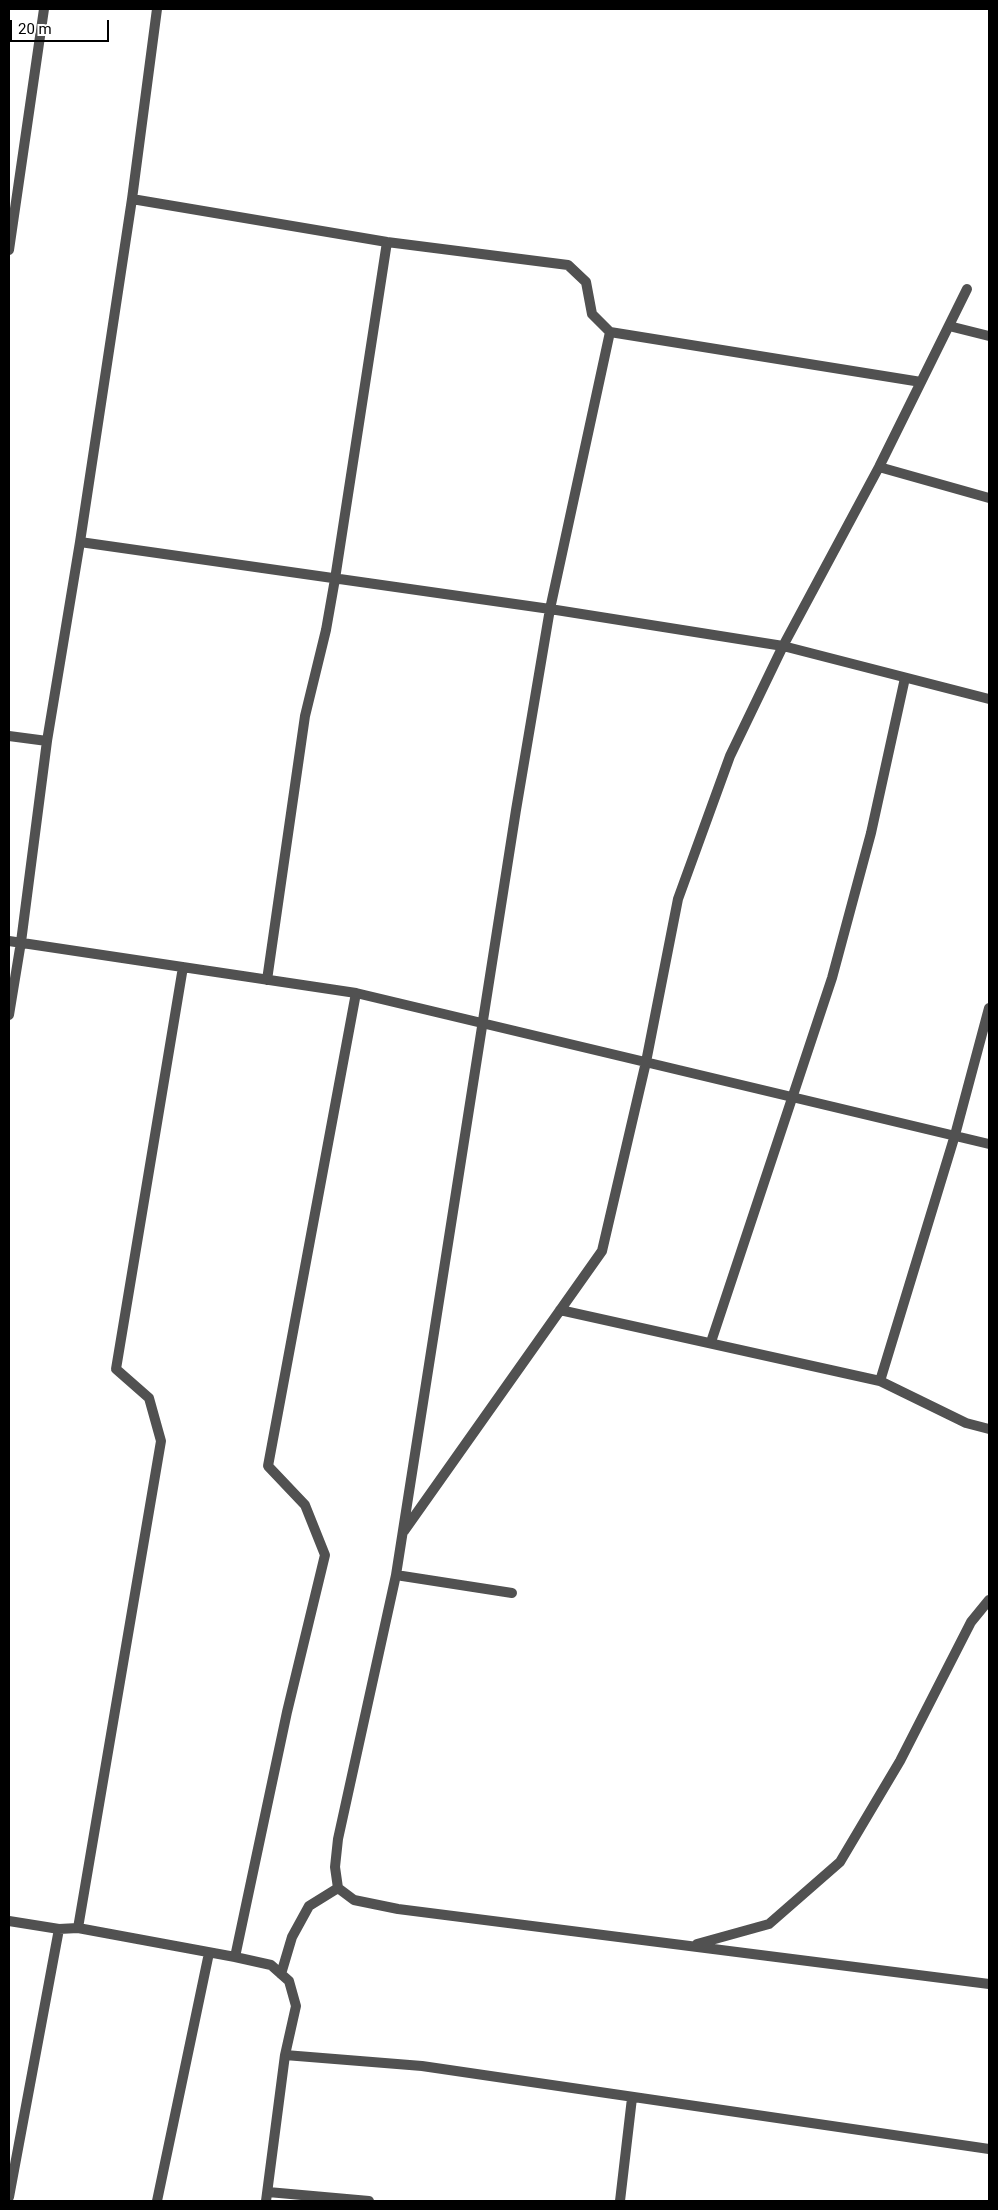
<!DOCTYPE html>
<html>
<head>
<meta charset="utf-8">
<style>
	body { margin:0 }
	#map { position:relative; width:998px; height:2210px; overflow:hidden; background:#fff; font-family:Roboto,sans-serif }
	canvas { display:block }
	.frame { position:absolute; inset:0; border:10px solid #000; pointer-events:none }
	.scale { position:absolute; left:10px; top:20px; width:99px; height:22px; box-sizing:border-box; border:2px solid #000; border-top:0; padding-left:6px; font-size:15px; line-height:18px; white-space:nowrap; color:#000; -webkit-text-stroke:4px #fff; paint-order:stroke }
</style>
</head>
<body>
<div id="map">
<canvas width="998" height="2210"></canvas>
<div class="frame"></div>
<div class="scale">20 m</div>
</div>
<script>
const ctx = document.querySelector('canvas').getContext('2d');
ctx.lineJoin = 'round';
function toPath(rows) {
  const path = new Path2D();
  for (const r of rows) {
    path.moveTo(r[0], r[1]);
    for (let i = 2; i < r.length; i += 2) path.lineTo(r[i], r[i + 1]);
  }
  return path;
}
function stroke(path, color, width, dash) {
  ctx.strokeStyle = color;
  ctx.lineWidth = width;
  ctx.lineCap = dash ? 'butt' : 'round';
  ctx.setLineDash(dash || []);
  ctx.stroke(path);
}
stroke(toPath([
	[132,199,387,242,568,265,586,282,592,314,610,332,921,382],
	[9,250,44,9],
	[949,326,989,336],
	[610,332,550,609,516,810,396,1575,338,1839,335,1867,338,1888,354,1900,398,1909,989,1984],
	[879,467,989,498],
	[80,542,550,609,783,646,989,699],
	[9,736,47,741],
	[9,941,356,993,989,1144],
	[267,980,305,716,326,630,335,579,387,242],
	[9,1015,21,942,47,741,80,542,132,199,157,9],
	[560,1310,880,1381,966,1423,989,1429],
	[711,1342,832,978,871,833,905,678],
	[880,1381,955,1135,989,1008],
	[404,1531,602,1251,646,1062,678,899,730,756,783,646,879,467,967,289],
	[396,1575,512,1593],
	[9,1921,59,1929,78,1928,235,1957,271,1965,289,1981,296,2006,285,2055,266,2201],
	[78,1928,161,1441,149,1398,116,1369,183,967],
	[697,1944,769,1924,840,1862,900,1761,971,1622,989,1600],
	[235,1957,287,1712,325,1555,305,1505,268,1466,356,993],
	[281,1974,292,1937,309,1906,338,1888],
	[285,2055,422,2066,989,2149],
	[268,2192,369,2201],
	[9,2197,59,1929],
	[157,2201,209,1953],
	[620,2201,632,2098]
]), '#515151', 10);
</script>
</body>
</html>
